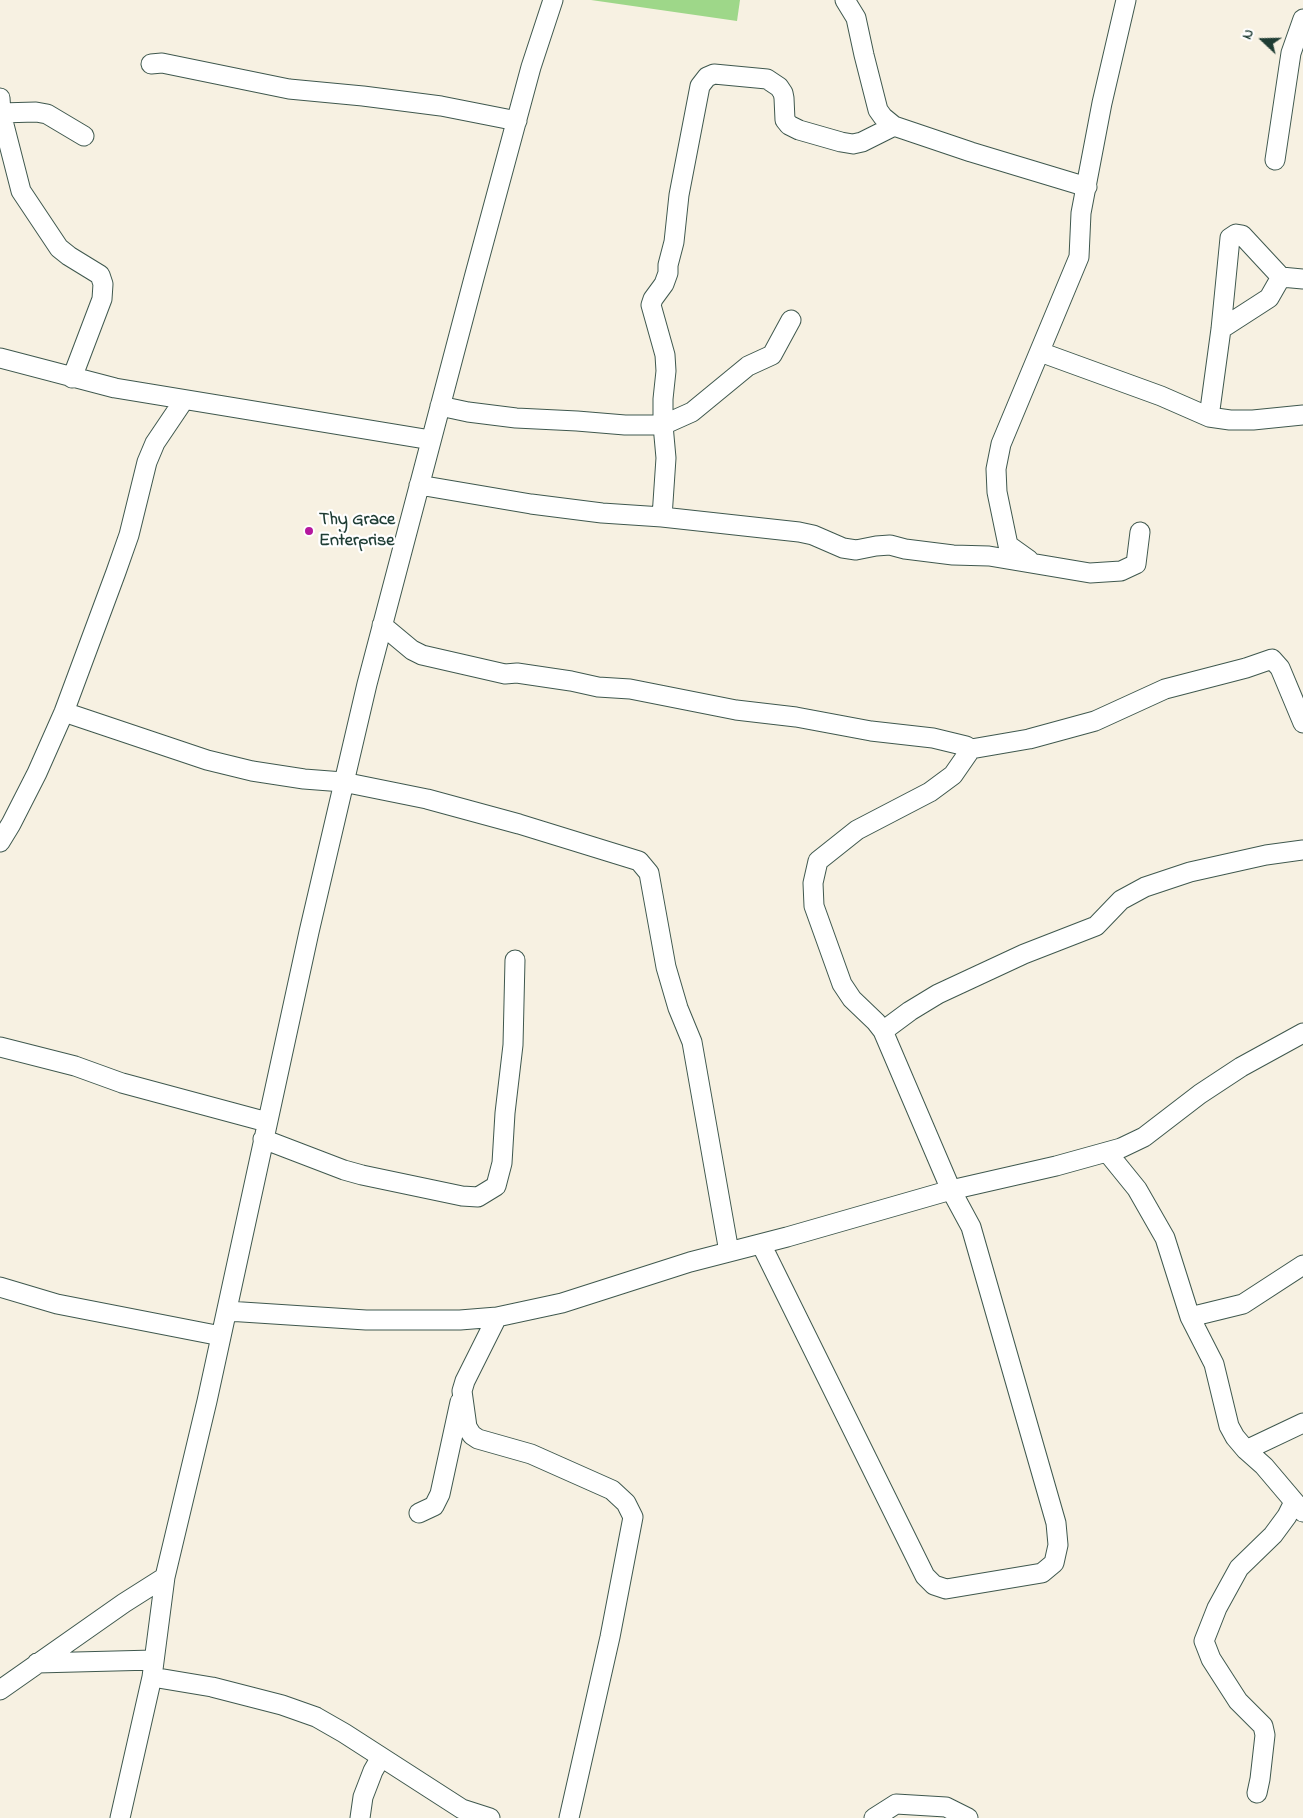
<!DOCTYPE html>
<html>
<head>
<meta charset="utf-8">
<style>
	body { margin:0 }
	#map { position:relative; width:1303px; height:1818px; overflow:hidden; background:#f7f1e2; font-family:"Indie Flower",sans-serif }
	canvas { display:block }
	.north { position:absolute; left:1238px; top:15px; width:50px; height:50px; -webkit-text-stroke:4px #fff; paint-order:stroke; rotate:291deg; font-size:14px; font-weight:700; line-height:20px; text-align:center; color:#1f3d34 }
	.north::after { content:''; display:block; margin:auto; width:18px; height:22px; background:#1f3d34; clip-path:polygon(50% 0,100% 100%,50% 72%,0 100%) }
</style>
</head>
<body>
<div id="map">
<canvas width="1303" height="1818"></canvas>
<div class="north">N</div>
</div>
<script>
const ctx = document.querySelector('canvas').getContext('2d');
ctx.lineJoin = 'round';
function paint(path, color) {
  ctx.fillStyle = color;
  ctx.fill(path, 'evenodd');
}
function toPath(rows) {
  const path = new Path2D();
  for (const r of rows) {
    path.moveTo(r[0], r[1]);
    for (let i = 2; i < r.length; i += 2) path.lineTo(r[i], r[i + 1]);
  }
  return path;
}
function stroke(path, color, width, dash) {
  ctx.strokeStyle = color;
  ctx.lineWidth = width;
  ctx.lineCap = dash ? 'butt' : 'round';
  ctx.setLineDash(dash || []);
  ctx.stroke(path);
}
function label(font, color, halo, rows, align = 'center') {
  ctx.font = font + ' "Indie Flower",sans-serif';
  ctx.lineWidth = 4.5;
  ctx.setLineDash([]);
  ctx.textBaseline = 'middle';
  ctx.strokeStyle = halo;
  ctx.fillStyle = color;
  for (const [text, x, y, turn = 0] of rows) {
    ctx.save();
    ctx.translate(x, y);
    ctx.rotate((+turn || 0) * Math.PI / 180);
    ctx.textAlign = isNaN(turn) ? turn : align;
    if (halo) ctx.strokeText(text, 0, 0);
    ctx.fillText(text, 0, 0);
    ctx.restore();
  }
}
paint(toPath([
	[591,0,740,0,737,21]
]), '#9ed789');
const minor = toPath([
	[845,0,856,18,864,55,878,110,883,117,894,126,971,152,1087,187],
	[151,64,162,63,289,89,363,96,441,106,517,121],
	[0,98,1,113,21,191,59,248,69,256,100,275,103,284,102,299,72,378],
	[0,113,36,112,47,114,84,136],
	[894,126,862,142,853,144,841,142,799,130,789,125,785,120,784,98,783,93,779,87,767,79,714,74,707,77,700,86,679,195,674,242,668,265,668,273,664,284,653,299,651,305,665,355,666,371,663,399,663,425,666,458,662,517,799,532,813,535,843,548,856,550,876,546,890,545,905,549,953,555,989,556,1090,573,1121,571,1136,564,1140,532],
	[1275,160,1291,53,1303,19],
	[1221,329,1269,298,1281,277],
	[1040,352,1161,396,1209,417,1230,420,1253,420,1303,415],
	[0,358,115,388,431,440],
	[440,406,468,412,516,418,577,421,625,425,663,425,692,412,748,366,772,355,791,320],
	[1209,417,1221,329,1230,238,1236,234,1242,235,1281,277,1303,279],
	[419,485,531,504,602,513,662,517],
	[1029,560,1008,545,997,492,996,469,1001,444,1079,257,1081,213,1102,103,1126,0],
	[382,625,412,650,422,655,505,674,517,673,571,681,598,687,630,689,736,710,796,717,871,731,933,738,966,746,971,749,953,775,930,792,857,830,818,861,813,883,814,906,842,984,852,999,876,1022,883,1031,951,1190,971,1227,1056,1523,1058,1545,1054,1563,1042,1573,946,1589,934,1585,925,1576,761,1244],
	[64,712,207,760,252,771,304,779,343,782,427,799,519,824,639,861,649,873,666,967,678,1008,692,1042,729,1252],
	[971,749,1029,739,1095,721,1165,689,1246,668,1272,659,1280,668,1303,723],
	[0,842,11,824,37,773,64,712,116,572,129,535,147,462,155,443,184,400],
	[883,1031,910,1011,938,994,1024,954,1096,926,1121,900,1145,887,1190,872,1266,855,1303,850],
	[0,1047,75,1066,122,1083,267,1122],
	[263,1139,344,1170,362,1175,462,1196,478,1197,496,1186,502,1163,505,1113,513,1045,515,960],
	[1107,1152,1137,1189,1165,1238,1190,1317,1214,1364,1229,1426,1235,1437,1246,1450,1264,1466,1303,1512],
	[0,1287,57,1304,221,1336],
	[227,1311,366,1320,460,1320,497,1317,562,1303,690,1262,787,1237,951,1190,1056,1166,1121,1148,1144,1137,1200,1094,1241,1067,1303,1033],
	[497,1317,465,1381,462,1391,467,1427,472,1435,478,1439,531,1454,612,1490,626,1503,633,1517,610,1637,569,1818],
	[1190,1317,1243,1304,1303,1265],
	[1246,1450,1303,1423],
	[419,1513,434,1506,440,1494,460,1402],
	[37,1663,154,1660],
	[152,1677,212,1687,282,1705,316,1717,344,1733,462,1809,490,1818],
	[0,1690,124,1603,165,1577],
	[1257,1793,1260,1779,1265,1735,1263,1726,1238,1701,1211,1659,1204,1641,1217,1608,1239,1568,1273,1535,1287,1516,1294,1502],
	[120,1818,152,1677,165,1577,207,1401,309,932,367,684,474,278,531,67,553,0],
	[360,1818,363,1797,373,1771,381,1757],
	[874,1818,896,1804,946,1807,968,1818]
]);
stroke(minor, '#3f584e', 21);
stroke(minor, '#fff', 19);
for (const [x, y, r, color] of [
	[309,531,5,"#b5179e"]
]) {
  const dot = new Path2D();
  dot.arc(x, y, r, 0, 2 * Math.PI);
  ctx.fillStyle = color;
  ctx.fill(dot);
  stroke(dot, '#fff', 2);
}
label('bold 18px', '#1f3d34', '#fff', [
	["Thy Grace",319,521],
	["Enterprise",319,542]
], 'left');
</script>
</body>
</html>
